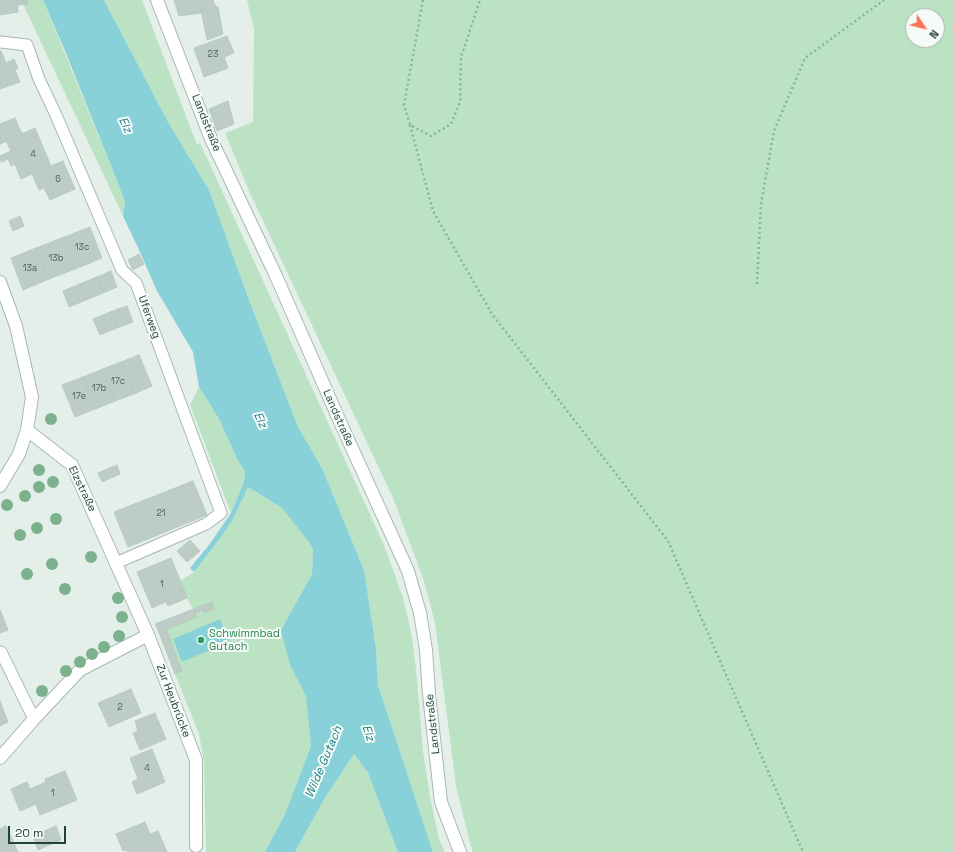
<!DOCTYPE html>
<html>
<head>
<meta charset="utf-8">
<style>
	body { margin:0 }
	#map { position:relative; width:953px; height:852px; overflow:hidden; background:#e5efea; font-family:"Space Grotesk",sans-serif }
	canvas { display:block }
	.north { position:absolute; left:905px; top:8px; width:40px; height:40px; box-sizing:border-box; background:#f6fbf8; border:1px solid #a1b1ab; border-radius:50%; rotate:125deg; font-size:11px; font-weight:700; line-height:16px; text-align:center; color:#224338 }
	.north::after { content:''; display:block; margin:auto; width:14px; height:18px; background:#fc7256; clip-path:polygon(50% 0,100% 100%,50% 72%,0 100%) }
	.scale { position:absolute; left:8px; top:826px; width:58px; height:18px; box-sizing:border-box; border:2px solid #224338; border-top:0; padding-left:5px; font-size:12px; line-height:14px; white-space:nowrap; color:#224338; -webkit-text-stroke:3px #f6fbf8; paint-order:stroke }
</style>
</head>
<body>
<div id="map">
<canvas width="953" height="852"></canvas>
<div class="north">N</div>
<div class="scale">20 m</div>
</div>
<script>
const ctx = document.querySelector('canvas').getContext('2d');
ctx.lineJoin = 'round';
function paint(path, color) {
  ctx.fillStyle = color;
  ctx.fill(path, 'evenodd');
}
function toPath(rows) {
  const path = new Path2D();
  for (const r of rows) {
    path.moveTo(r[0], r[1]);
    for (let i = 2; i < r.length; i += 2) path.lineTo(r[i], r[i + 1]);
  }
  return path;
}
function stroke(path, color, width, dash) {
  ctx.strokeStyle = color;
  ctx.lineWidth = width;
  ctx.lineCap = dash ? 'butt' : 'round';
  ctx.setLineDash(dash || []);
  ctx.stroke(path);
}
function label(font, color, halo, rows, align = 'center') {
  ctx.font = font + ' "Space Grotesk",sans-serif';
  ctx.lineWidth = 4;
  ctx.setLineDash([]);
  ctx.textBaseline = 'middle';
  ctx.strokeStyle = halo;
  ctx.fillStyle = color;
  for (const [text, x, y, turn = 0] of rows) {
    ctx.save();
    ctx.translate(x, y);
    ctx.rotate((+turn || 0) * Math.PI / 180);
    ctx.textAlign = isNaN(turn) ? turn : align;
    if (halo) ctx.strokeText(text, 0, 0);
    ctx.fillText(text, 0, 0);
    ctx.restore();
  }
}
paint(toPath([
	[21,0,43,0,125,201,123,216],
	[104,0,142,0,197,145,200,143,384,545,402,595,411,631,416,669,423,751,430,797,439,839,445,852,433,852,378,685,376,648,364,570,322,468,298,427,251,305,209,190,168,122],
	[247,0,953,0,953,852,473,852,470,843,456,786,435,623,424,581,393,498,249,191,225,133,253,122,254,29],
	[913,16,937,16,937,40,913,40],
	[199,387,219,419,238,461,245,472,244,482,231,513,190,405],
	[248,487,282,508,310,542,313,549,312,574,281,630,306,696,311,746,285,814,265,852,206,852,204,761,199,734,155,624,193,609,187,598,180,581,194,572,219,540,233,519],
	[354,754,368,773,398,852,295,852,323,801]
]), '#bce2c4');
paint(toPath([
	[43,0,104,0,168,122,209,190,251,305,298,427,322,468,364,570,376,648,378,685,433,852,398,852,368,773,354,754,323,801,295,852,265,852,285,814,311,746,306,696,290,665,281,630,312,574,313,549,309,542,282,508,248,487,233,519,219,540,194,572,190,568,209,545,231,513,244,482,245,472,238,461,219,419,199,387,193,352,157,291,140,252,123,216,125,201,65,51],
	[220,619,229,642,182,662,173,639]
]), '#89d1d8');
const building = toPath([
	[0,0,17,0,18,12,0,15,0,0],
	[17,0,27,0,28,4,17,5,17,0],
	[174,0,213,0,216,8,201,10,201,13,179,16,174,0],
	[218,7,223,34,207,40,201,10,218,7],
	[227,36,234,53,224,57,228,68,204,77,194,48,227,36],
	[0,51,1,51,6,63,14,59,18,68,15,70,20,82,0,89,0,51],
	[228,101,234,124,217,131,209,109,228,101],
	[15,118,22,134,0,144,0,124,15,118],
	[35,128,51,166,21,179,15,164,11,166,8,159,1,162,0,156,11,151,6,141,35,128],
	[63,161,75,189,50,200,44,188,39,190,32,174,63,161],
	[20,216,24,226,13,231,9,221,20,216],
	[90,227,102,258,75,269,62,238,90,227],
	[62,238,75,269,49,279,36,248,62,238],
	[36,248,49,279,23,290,11,258,36,248],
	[139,254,144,264,133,270,128,260,139,254],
	[111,271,117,287,103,293,97,277,111,271],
	[97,277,103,293,86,300,80,284,97,277],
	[80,284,86,300,69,307,63,291,80,284],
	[127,306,133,322,125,325,118,309,127,306],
	[118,309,125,325,117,328,110,312,118,309],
	[110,312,117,328,107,332,101,316,110,312],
	[101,316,107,332,100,335,93,319,101,316],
	[139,355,152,386,134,394,121,362,139,355],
	[121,362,134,394,115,401,103,369,121,362],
	[103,369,115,401,95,409,83,377,103,369],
	[83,377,95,409,75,417,62,385,83,377],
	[117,465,120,474,102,482,98,473,117,465],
	[193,481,207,515,128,547,114,512,193,481],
	[190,540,200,551,187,562,177,551,190,540],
	[171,558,184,590,150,603,137,572,171,558],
	[184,590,187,598,168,606,166,602,152,608,150,603,184,590],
	[212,602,214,609,204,613,203,610,195,613,194,609,212,602],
	[194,609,197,617,159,632,155,624,194,609],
	[0,610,8,630,0,633,0,610],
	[166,629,182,671,175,674,159,632,166,629],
	[131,689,141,713,109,727,98,703,131,689],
	[0,701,8,722,0,726,0,701],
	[155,713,159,723,138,731,135,721,155,713],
	[159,723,166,739,140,750,133,733,159,723],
	[152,749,165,782,137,794,132,782,138,779,130,758,152,749],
	[65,771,77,800,40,815,30,789,46,782,45,779,65,771],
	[27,782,36,804,20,811,11,789,27,782],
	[145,822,150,834,158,831,167,852,128,852,127,850,123,851,116,834,145,822],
	[6,826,18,852,0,852,0,829,6,826],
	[56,826,61,840,38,850,33,836,56,826]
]);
paint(building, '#bdcdc5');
stroke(building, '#b6cac0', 1);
const service = toPath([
	[0,42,27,45,39,79,56,115,122,270,136,283,221,513,206,524,116,563],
	[0,653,1,652,34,719]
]);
const minor = toPath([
	[0,282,16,326,32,397,27,430,19,454,0,486],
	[27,430,72,465,148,635,196,760,196,846],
	[0,758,34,719,80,670,148,635]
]);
const tertiary = toPath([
	[157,0,211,139,276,276,341,424,408,571,420,613,426,650,429,694,441,802,460,852]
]);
stroke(service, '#a7b8b1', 13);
stroke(minor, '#a7b8b1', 14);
stroke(tertiary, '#a7b8b1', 14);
stroke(toPath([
	[423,0,404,105,410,125,431,136,451,124,460,102,461,57,480,0],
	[410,125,433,211,492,314,668,541,803,852],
	[757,284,761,204,774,131,805,58,884,0]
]), '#83b5a2', 2.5, [2, 3]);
stroke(service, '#fff', 11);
stroke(minor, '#fff', 12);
stroke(tertiary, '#fff', 12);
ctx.fillStyle = '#7db18e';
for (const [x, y] of [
	[51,419],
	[39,470],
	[53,482],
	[39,487],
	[25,496],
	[7,505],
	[56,519],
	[37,528],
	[20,535],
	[91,557],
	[52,564],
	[27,574],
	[65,589],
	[118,598],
	[122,617],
	[119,636],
	[104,647],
	[92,654],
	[80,662],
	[66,671],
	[42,691]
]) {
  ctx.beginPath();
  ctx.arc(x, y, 6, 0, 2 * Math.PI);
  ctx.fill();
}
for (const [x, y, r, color] of [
	[201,640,4,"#2e9e5b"]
]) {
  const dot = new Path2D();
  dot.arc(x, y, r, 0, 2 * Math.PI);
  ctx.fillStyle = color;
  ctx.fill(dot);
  stroke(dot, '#f6fbf8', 1.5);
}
label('9px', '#49665b', null, [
	["23",213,55],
	["4",33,155],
	["6",58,180],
	["13c",82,248],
	["13b",56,259],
	["13a",30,269],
	["17c",118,382],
	["17b",99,389],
	["17e",79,397],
	["21",161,514],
	["1",162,585],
	["2",120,708],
	["4",147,769],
	["1",53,794]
]);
label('11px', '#224338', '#f6fbf8', [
	["Landstraße",206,123,68],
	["Uferweg",149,317,70],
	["Landstraße",338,418,66],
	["Elzstraße",82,489,64],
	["Zur Heubrücke",173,701,69],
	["Landstraße",433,724,-96]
]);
label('11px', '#27864d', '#f6fbf8', [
	["Schwimmbad",209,634],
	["Gutach",209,647]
], 'left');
label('italic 12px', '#167b85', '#f6fbf8', [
	["Elz",125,125,65],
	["Elz",260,420,65],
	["Elz",368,733,71],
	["Wilde Gutach",324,762,-67]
]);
</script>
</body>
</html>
